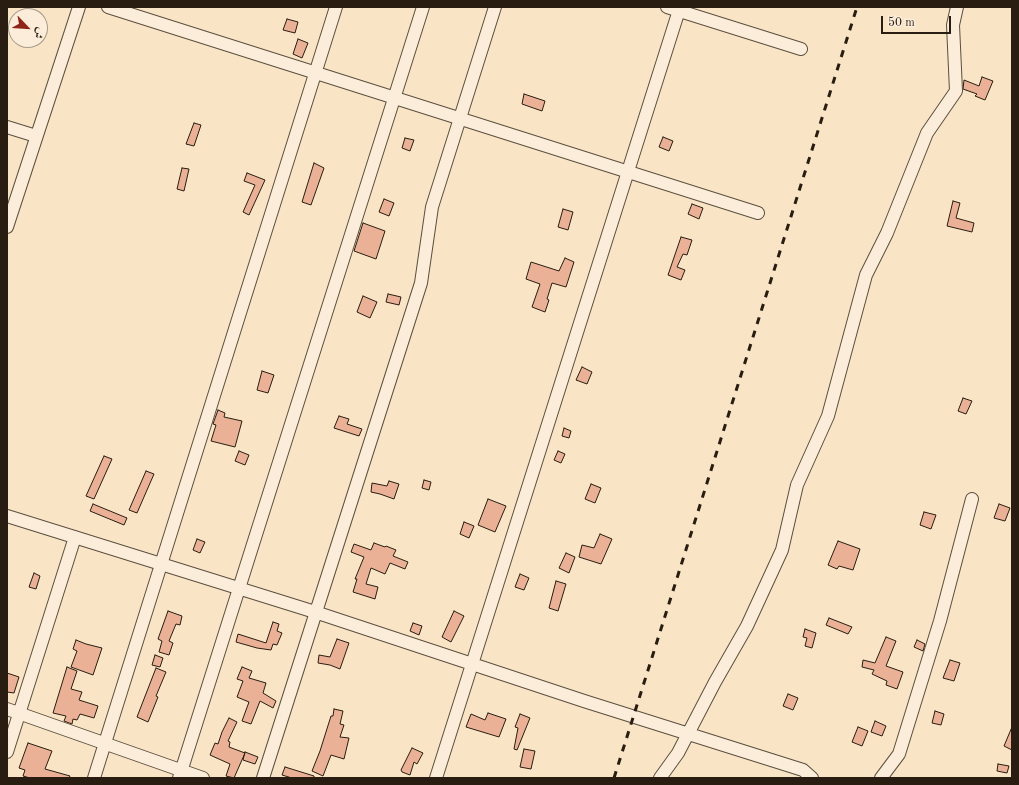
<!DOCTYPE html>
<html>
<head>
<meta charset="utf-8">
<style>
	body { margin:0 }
	#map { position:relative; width:1019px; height:785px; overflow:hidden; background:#f9e4c6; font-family:"Old Standard TT",Amiri,serif }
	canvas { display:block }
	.frame { position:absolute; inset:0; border:8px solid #281d10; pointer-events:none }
	.north { position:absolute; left:8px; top:8px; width:40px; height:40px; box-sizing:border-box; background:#fbedda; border:1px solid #a79a89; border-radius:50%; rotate:115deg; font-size:11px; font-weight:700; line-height:16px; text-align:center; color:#281d10 }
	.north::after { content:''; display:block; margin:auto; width:14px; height:18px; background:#8f2418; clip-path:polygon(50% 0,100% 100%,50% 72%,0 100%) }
	.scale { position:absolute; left:881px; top:16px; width:70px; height:18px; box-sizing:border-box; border:2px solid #281d10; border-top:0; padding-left:5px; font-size:12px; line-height:14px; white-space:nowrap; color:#281d10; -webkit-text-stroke:3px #fbedda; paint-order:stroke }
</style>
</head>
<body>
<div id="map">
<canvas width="1019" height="785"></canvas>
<div class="frame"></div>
<div class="north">ش</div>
<div class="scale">50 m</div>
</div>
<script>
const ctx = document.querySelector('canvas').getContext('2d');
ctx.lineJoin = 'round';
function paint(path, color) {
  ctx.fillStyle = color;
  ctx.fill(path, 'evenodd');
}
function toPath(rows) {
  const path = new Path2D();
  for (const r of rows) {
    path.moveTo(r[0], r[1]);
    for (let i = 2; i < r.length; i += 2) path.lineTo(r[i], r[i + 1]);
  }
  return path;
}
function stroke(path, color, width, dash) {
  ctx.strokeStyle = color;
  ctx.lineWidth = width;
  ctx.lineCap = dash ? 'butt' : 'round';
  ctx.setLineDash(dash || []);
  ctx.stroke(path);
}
const building = toPath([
	[287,19,298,22,295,33,283,30,287,19],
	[298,39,308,43,302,58,293,54,298,39],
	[982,77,993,81,985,100,975,96,977,94,963,89,964,80,979,86,982,77],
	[524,94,545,101,542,111,522,104,524,94],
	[194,123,201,125,194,146,186,144,194,123],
	[663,137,673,141,669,151,659,147,663,137],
	[405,138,414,140,410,151,402,148,405,138],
	[314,163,324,168,311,205,302,202,314,163],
	[182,168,189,169,184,191,177,189,182,168],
	[247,173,265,180,249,215,243,212,255,185,244,181,247,173],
	[384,199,394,203,389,216,379,212,384,199],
	[953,201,960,203,956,218,974,223,972,232,947,226,953,201],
	[692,204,703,208,699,219,688,214,692,204],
	[563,209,573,212,568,230,558,227,563,209],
	[363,223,385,231,376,259,354,251,363,223],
	[681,237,692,240,687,255,683,254,677,267,685,270,681,280,668,275,681,237],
	[565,258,574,262,566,287,552,283,547,299,549,300,545,312,532,307,540,284,526,279,531,262,559,271,565,258],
	[388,294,401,297,399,305,386,302,388,294],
	[363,296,377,302,370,318,357,312,363,296],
	[582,367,592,372,587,384,576,380,582,367],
	[262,371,274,375,268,393,257,390,262,371],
	[963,398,972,401,966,414,958,411,963,398],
	[218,410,225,413,224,417,242,421,235,447,211,441,216,425,213,424,218,410],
	[339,416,349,419,347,424,362,429,359,436,334,428,339,416],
	[564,428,571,431,569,438,562,436,564,428],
	[239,451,249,455,245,465,235,461,239,451],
	[558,451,565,454,561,463,554,460,558,451],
	[104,456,112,459,94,499,86,496,104,456],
	[146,471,154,474,137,513,129,510,146,471],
	[424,480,431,482,429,490,422,488,424,480],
	[389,481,399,484,394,499,380,494,371,492,372,483,387,486,389,481],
	[591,484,601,488,595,503,585,499,591,484],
	[488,499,506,506,495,532,478,525,488,499],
	[93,504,127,518,124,525,90,511,93,504],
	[999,504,1010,508,1005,521,994,518,999,504],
	[924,512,936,515,931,529,920,525,924,512],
	[464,522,474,526,469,538,460,534,464,522],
	[600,534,612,539,601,564,579,557,582,545,594,548,600,534],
	[197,539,205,542,200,553,193,550,197,539],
	[838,541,860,549,853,570,839,566,837,569,828,565,838,541],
	[374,543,385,547,386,546,396,550,393,556,408,562,405,569,390,563,385,574,371,568,366,584,378,587,375,599,353,592,357,579,355,579,364,557,351,552,354,544,371,550,374,543],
	[566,553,575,557,569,573,559,568,566,553],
	[34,573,40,576,36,589,29,587,34,573],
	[520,574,529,578,524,590,515,587,520,574],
	[556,581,566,584,558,611,549,608,556,581],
	[168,611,182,616,180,625,176,624,169,641,173,643,169,655,159,652,162,641,158,639,168,611],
	[454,611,464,616,451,642,442,637,454,611],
	[829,618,852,627,848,634,826,625,829,618],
	[273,622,279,624,277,631,282,633,277,645,273,644,271,650,257,648,236,642,238,634,266,643,273,622],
	[413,623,422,626,419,635,410,631,413,623],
	[805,629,816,633,812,648,805,646,807,638,803,637,805,629],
	[886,637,896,641,886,666,903,672,897,689,886,685,887,681,872,674,874,670,862,667,863,660,875,663,886,637],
	[337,639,349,643,340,669,330,665,318,663,319,655,330,657,337,639],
	[76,640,86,644,102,648,93,675,71,667,77,651,73,649,76,640],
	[917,640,925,644,923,651,914,647,917,640],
	[155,655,163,658,160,667,152,665,155,655],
	[950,660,960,663,954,681,943,678,950,660],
	[67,667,77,671,71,689,82,692,79,700,98,706,94,718,80,714,77,720,73,719,72,724,64,721,66,716,53,713,67,667],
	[242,667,252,671,249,678,266,683,263,693,276,701,273,708,260,701,251,724,242,721,249,702,237,697,243,681,237,679,242,667],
	[156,668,166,672,156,696,158,697,148,722,137,717,156,668],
	[7,673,19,677,14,693,7,692,7,673],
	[788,694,798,698,793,710,783,706,788,694],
	[334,709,343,711,340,724,344,725,340,737,349,738,344,759,331,755,323,776,312,771,320,751,331,716,333,716,334,709],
	[935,711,944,714,941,725,932,723,935,711],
	[488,713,506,719,499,737,466,727,471,714,485,720,488,713],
	[520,714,530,718,517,750,514,749,518,728,515,727,520,714],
	[229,718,237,722,228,741,230,742,229,747,245,753,234,778,226,776,230,764,210,755,215,743,218,744,222,732,229,718],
	[875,721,886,726,882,736,871,732,875,721],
	[858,727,868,731,862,746,852,742,858,727],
	[1012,727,1012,750,1004,746,1012,727],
	[28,743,52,751,45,769,70,776,69,778,30,778,23,776,25,770,19,768,28,743],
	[412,748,423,753,417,764,414,762,410,775,402,772,401,770,412,748],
	[524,749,535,751,531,769,520,767,524,749],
	[245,752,258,757,255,764,243,760,245,752],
	[998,764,1009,766,1007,773,997,771,998,764],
	[285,767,314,776,314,778,292,778,282,775,285,767]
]);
paint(building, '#ebb197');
stroke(building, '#281d10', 1);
const minor = toPath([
	[108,7,758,213],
	[667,7,801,49],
	[7,127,36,136],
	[7,227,79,7],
	[7,516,315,612,584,701,803,770,812,778],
	[7,709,203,778],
	[7,752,75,537],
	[94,778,336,7],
	[179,778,423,7],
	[263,778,421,283,432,207,495,7],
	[436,778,680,7],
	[660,778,678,753,715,682,747,626,782,550,797,485,828,416,866,275,887,233,927,133,956,91,953,25,957,7],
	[881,778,899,754,940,621,972,499]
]);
stroke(minor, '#5c4f3e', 14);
stroke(minor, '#fbedda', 12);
stroke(toPath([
	[614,778,857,7]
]), '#281d10', 3, [7, 7]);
</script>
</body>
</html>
